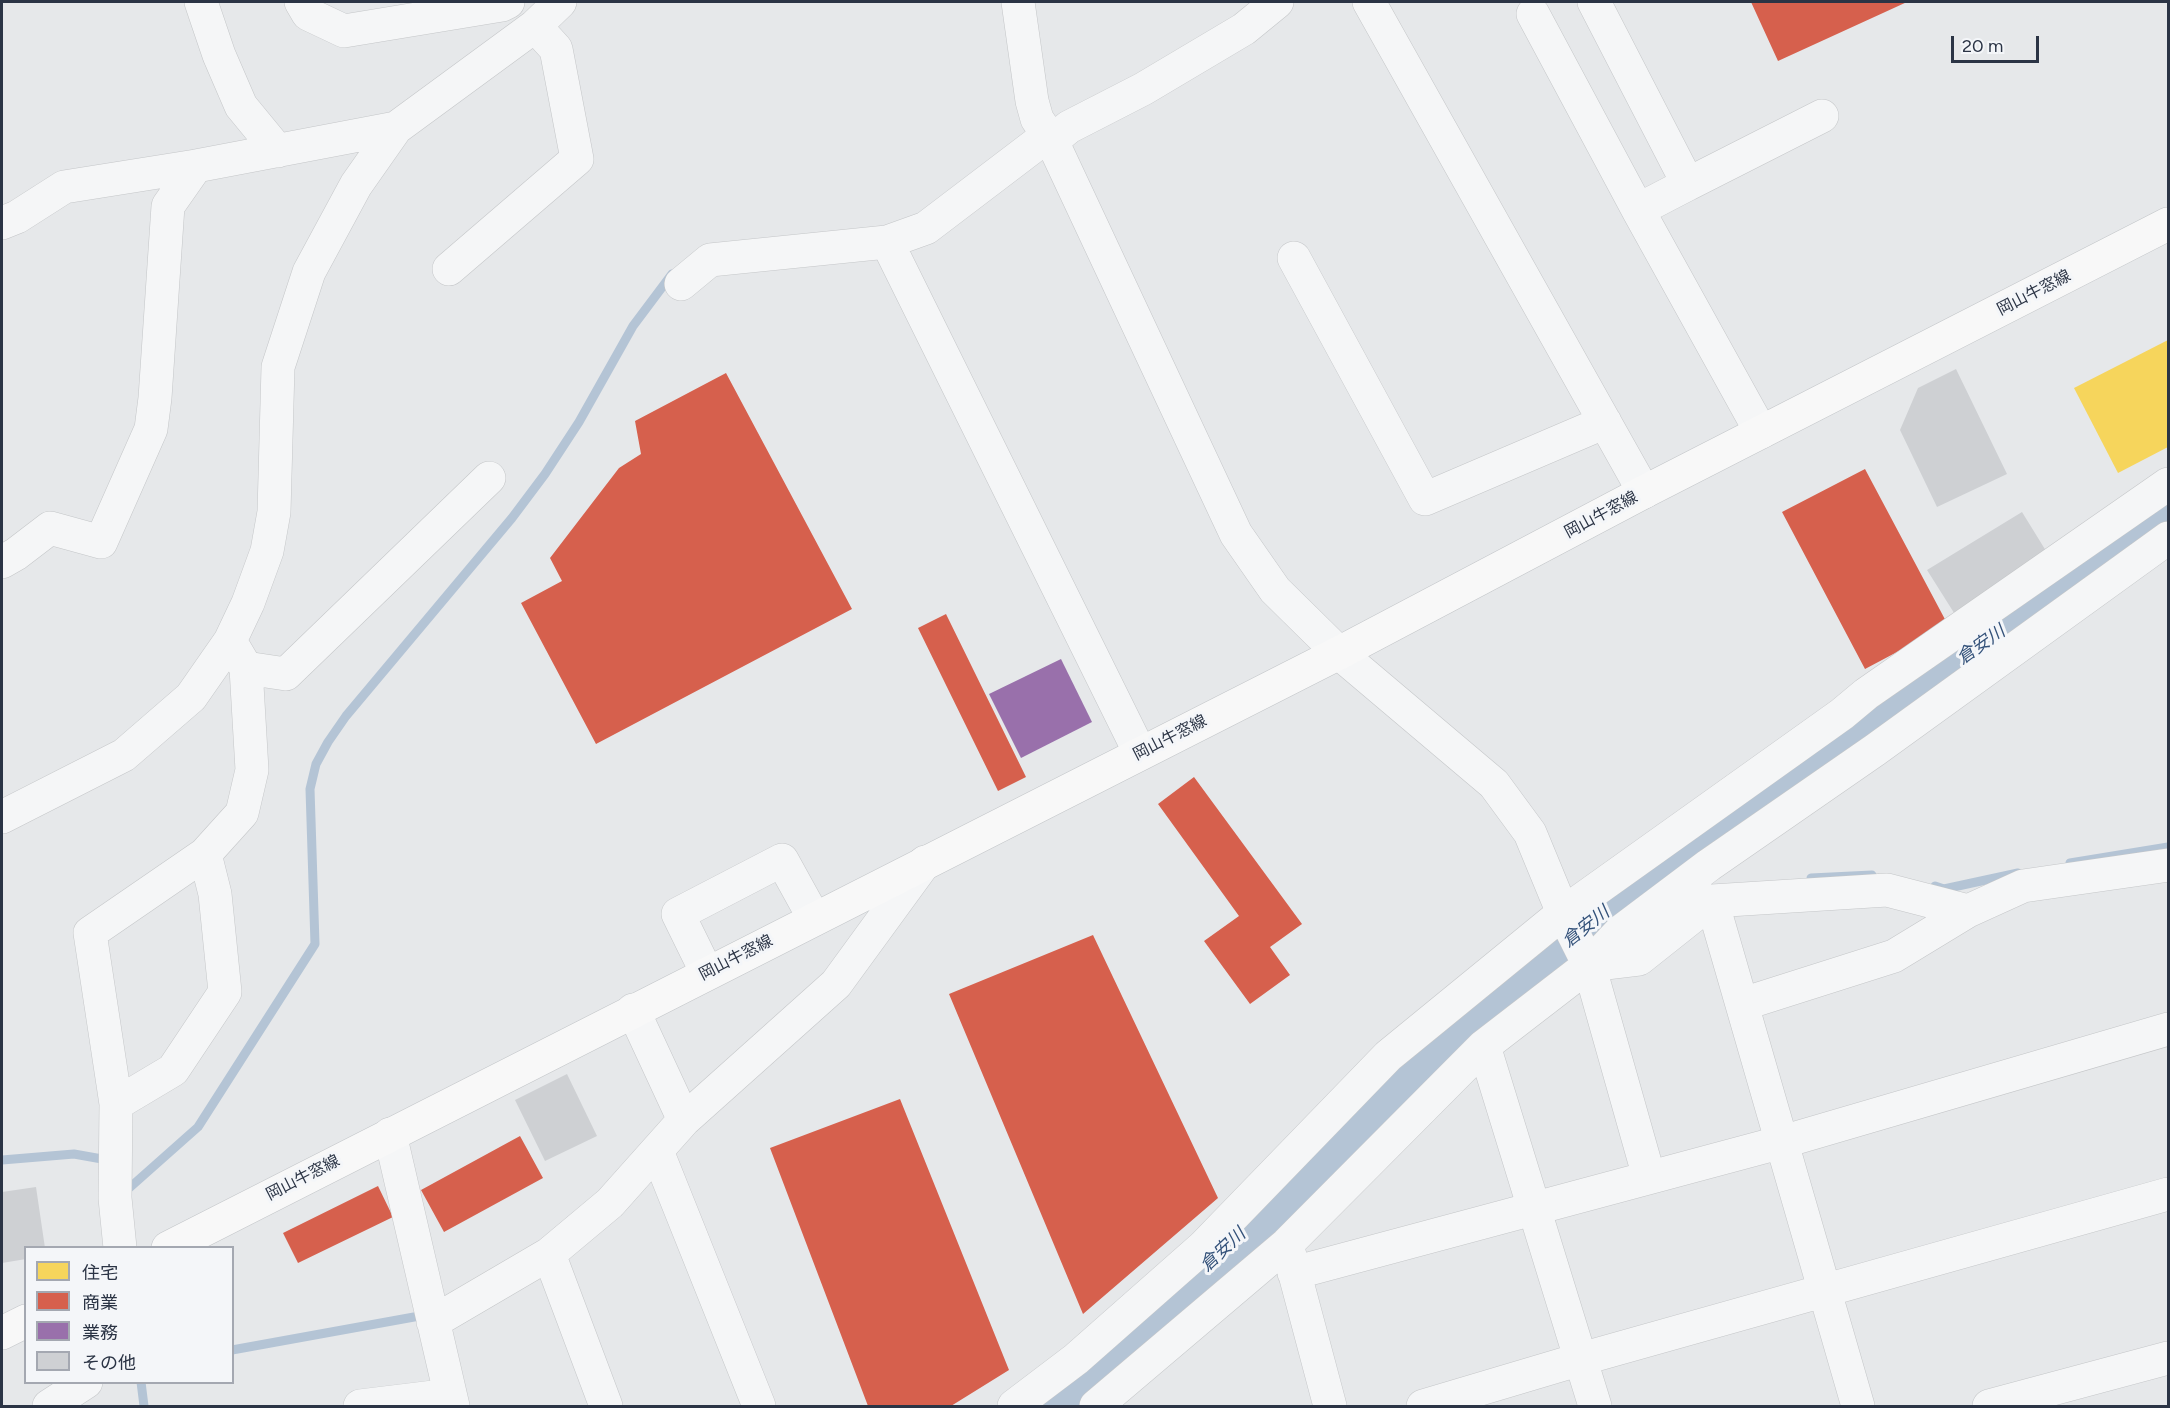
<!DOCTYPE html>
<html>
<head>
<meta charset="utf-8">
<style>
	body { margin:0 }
	#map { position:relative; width:2170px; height:1408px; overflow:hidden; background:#e6e8ea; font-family:Figtree,"Noto Sans JP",sans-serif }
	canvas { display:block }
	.frame { position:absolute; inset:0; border:3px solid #2b3445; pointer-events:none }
	.legend { position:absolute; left:24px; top:1246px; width:210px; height:138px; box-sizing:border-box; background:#f4f6f9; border:2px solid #a4a8b1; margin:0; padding:8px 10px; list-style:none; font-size:18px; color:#2b3445 }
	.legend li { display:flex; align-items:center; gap:12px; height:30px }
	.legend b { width:30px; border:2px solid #a4a8b1 }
	.scale { position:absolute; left:1951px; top:36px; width:88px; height:27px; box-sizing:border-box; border:3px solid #2b3445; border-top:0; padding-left:8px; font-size:18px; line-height:21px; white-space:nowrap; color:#2b3445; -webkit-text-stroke:4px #f4f6f9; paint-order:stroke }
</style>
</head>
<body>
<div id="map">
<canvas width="2170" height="1408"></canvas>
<div class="frame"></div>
<ul class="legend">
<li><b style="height:16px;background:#f6d55c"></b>住宅</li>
<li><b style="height:16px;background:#d6604d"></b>商業</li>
<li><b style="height:16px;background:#9970ab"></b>業務</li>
<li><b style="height:16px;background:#ced0d3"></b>その他</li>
</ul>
<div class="scale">20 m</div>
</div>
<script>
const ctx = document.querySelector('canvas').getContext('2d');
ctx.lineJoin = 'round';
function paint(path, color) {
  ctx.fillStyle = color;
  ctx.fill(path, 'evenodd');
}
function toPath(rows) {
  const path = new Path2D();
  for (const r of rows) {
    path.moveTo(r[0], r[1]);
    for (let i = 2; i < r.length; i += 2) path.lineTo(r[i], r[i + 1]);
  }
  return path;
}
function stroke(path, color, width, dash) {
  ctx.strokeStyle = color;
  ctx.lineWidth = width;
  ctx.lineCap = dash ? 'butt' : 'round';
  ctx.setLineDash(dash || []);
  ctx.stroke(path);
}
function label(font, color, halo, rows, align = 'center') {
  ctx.font = font + ' Figtree,"Noto Sans JP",sans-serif';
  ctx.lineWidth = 6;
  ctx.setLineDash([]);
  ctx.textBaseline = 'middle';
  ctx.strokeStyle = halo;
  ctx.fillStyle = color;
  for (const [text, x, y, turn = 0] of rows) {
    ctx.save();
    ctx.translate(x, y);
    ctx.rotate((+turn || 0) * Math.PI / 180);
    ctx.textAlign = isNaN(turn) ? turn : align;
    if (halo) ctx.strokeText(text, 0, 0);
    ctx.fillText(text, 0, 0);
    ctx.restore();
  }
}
paint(toPath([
	[2168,340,2168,447,2118,473,2074,388]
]), '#f6d55c');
paint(toPath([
	[1751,2,1907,2,1778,61],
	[726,373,852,609,596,744,521,603,562,581,550,558,619,468,641,454,635,421],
	[1865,469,1948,625,1865,669,1782,512],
	[946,614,1026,777,998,791,918,628],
	[1194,777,1302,924,1270,947,1290,975,1250,1004,1204,941,1239,916,1158,804],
	[1093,935,1218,1198,1083,1314,949,994],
	[900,1099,1009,1370,951,1406,868,1406,770,1148],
	[520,1136,543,1178,444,1232,421,1190],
	[378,1186,393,1217,298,1263,283,1233]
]), '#d6604d');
paint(toPath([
	[1061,659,1092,722,1021,758,989,694]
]), '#9970ab');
stroke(toPath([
	[2070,863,2168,847],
	[1811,878,1872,875],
	[1935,886,1944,889,2018,873],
	[1613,907,1623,919],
	[2,1160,74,1154,102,1159],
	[127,1194,127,1190,198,1127,315,944,310,789,316,764,328,742,346,716,512,518,545,474,579,422,633,326,672,274],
	[232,1350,425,1315],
	[141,1382,144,1406]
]), '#b4c4d5', 9);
stroke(toPath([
	[1055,1406,1074,1393,1417,1068,1591,922,1672,868,2168,512]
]), '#b4c4d5', 52);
paint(toPath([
	[1956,369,2007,474,1937,507,1900,430,1918,388],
	[2022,512,2051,559,1956,616,1927,570],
	[567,1074,597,1136,545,1161,515,1100],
	[36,1187,45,1248,26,1248,26,1259,2,1263,2,1192]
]), '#ced0d3');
const minor = toPath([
	[201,2,219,55,241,106,278,151],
	[301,2,308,14,344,31,502,5,508,2],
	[1018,2,1032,101,1037,119,1052,141,1236,534,1275,590,1339,653,1494,784,1530,833,1563,913,1589,965,1649,1177],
	[1369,2,1644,492],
	[1594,2,1688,184,1638,210,1761,432],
	[1533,14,1638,210],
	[1052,141,1069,127,1143,89,1244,29,1277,2],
	[1688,184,1822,116],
	[2,223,17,217,64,187,196,166,396,128],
	[887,242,1140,753],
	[1294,258,1425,499,1605,422],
	[449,269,577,159,556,49,535,26],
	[681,284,710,260,887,242,926,228,1047,136],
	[2,562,16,554,50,528,101,542,151,429,155,398,168,206,196,166],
	[246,668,286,674,489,478],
	[2,817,124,755,191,697,230,641,248,603,267,551,274,512,278,367,309,272,356,185,396,128,535,26,560,2],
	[1712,901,1858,1406],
	[1589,965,1639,959,1712,901,1887,890,1968,911,2023,886,2168,865],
	[707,973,678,914,782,860,814,918],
	[1743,1004,1894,956,1968,911],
	[633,1010,684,1120],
	[1484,1046,1595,1406],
	[116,1104,173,1070,225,992,215,894,205,854],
	[390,1134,453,1406],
	[657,1151,759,1406],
	[120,1248,115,1198,116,1104,90,933,205,854,242,813,252,770,246,668,230,641],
	[1289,1252,1330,1406],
	[549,1254,606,1406],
	[1294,1273,1782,1142,2168,1029],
	[433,1322,549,1254,610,1203,684,1120,836,984,925,862],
	[49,1406,86,1382],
	[360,1406,450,1395],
	[1014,1406,1076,1359,1203,1247,1388,1056,1563,913,1842,714,1866,694,2168,484],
	[1096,1406,1287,1244,1484,1046,1589,965,1620,932,1709,865,1875,750,2168,538],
	[1423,1406,1581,1359,2168,1194],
	[1989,1406,2168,1358]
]);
const major = toPath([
	[168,1248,1339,653,1644,492,2168,224],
	[2,1333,26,1321]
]);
stroke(minor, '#c4c6c8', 34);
stroke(major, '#c2c5c8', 34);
stroke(minor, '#f5f6f7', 33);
stroke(major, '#f8f8f8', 33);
label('16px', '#2b3445', '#f4f6f9', [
	["岡山牛窓線",2034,293,-27],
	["岡山牛窓線",1601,515,-28],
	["岡山牛窓線",1170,738,-27],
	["岡山牛窓線",736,958,-27],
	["岡山牛窓線",303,1178,-27]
]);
label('italic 18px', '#34527a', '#f4f6f9', [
	["倉安川",1981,645,-35],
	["倉安川",1586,927,-38],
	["倉安川",1223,1250,-43]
]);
</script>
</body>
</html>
